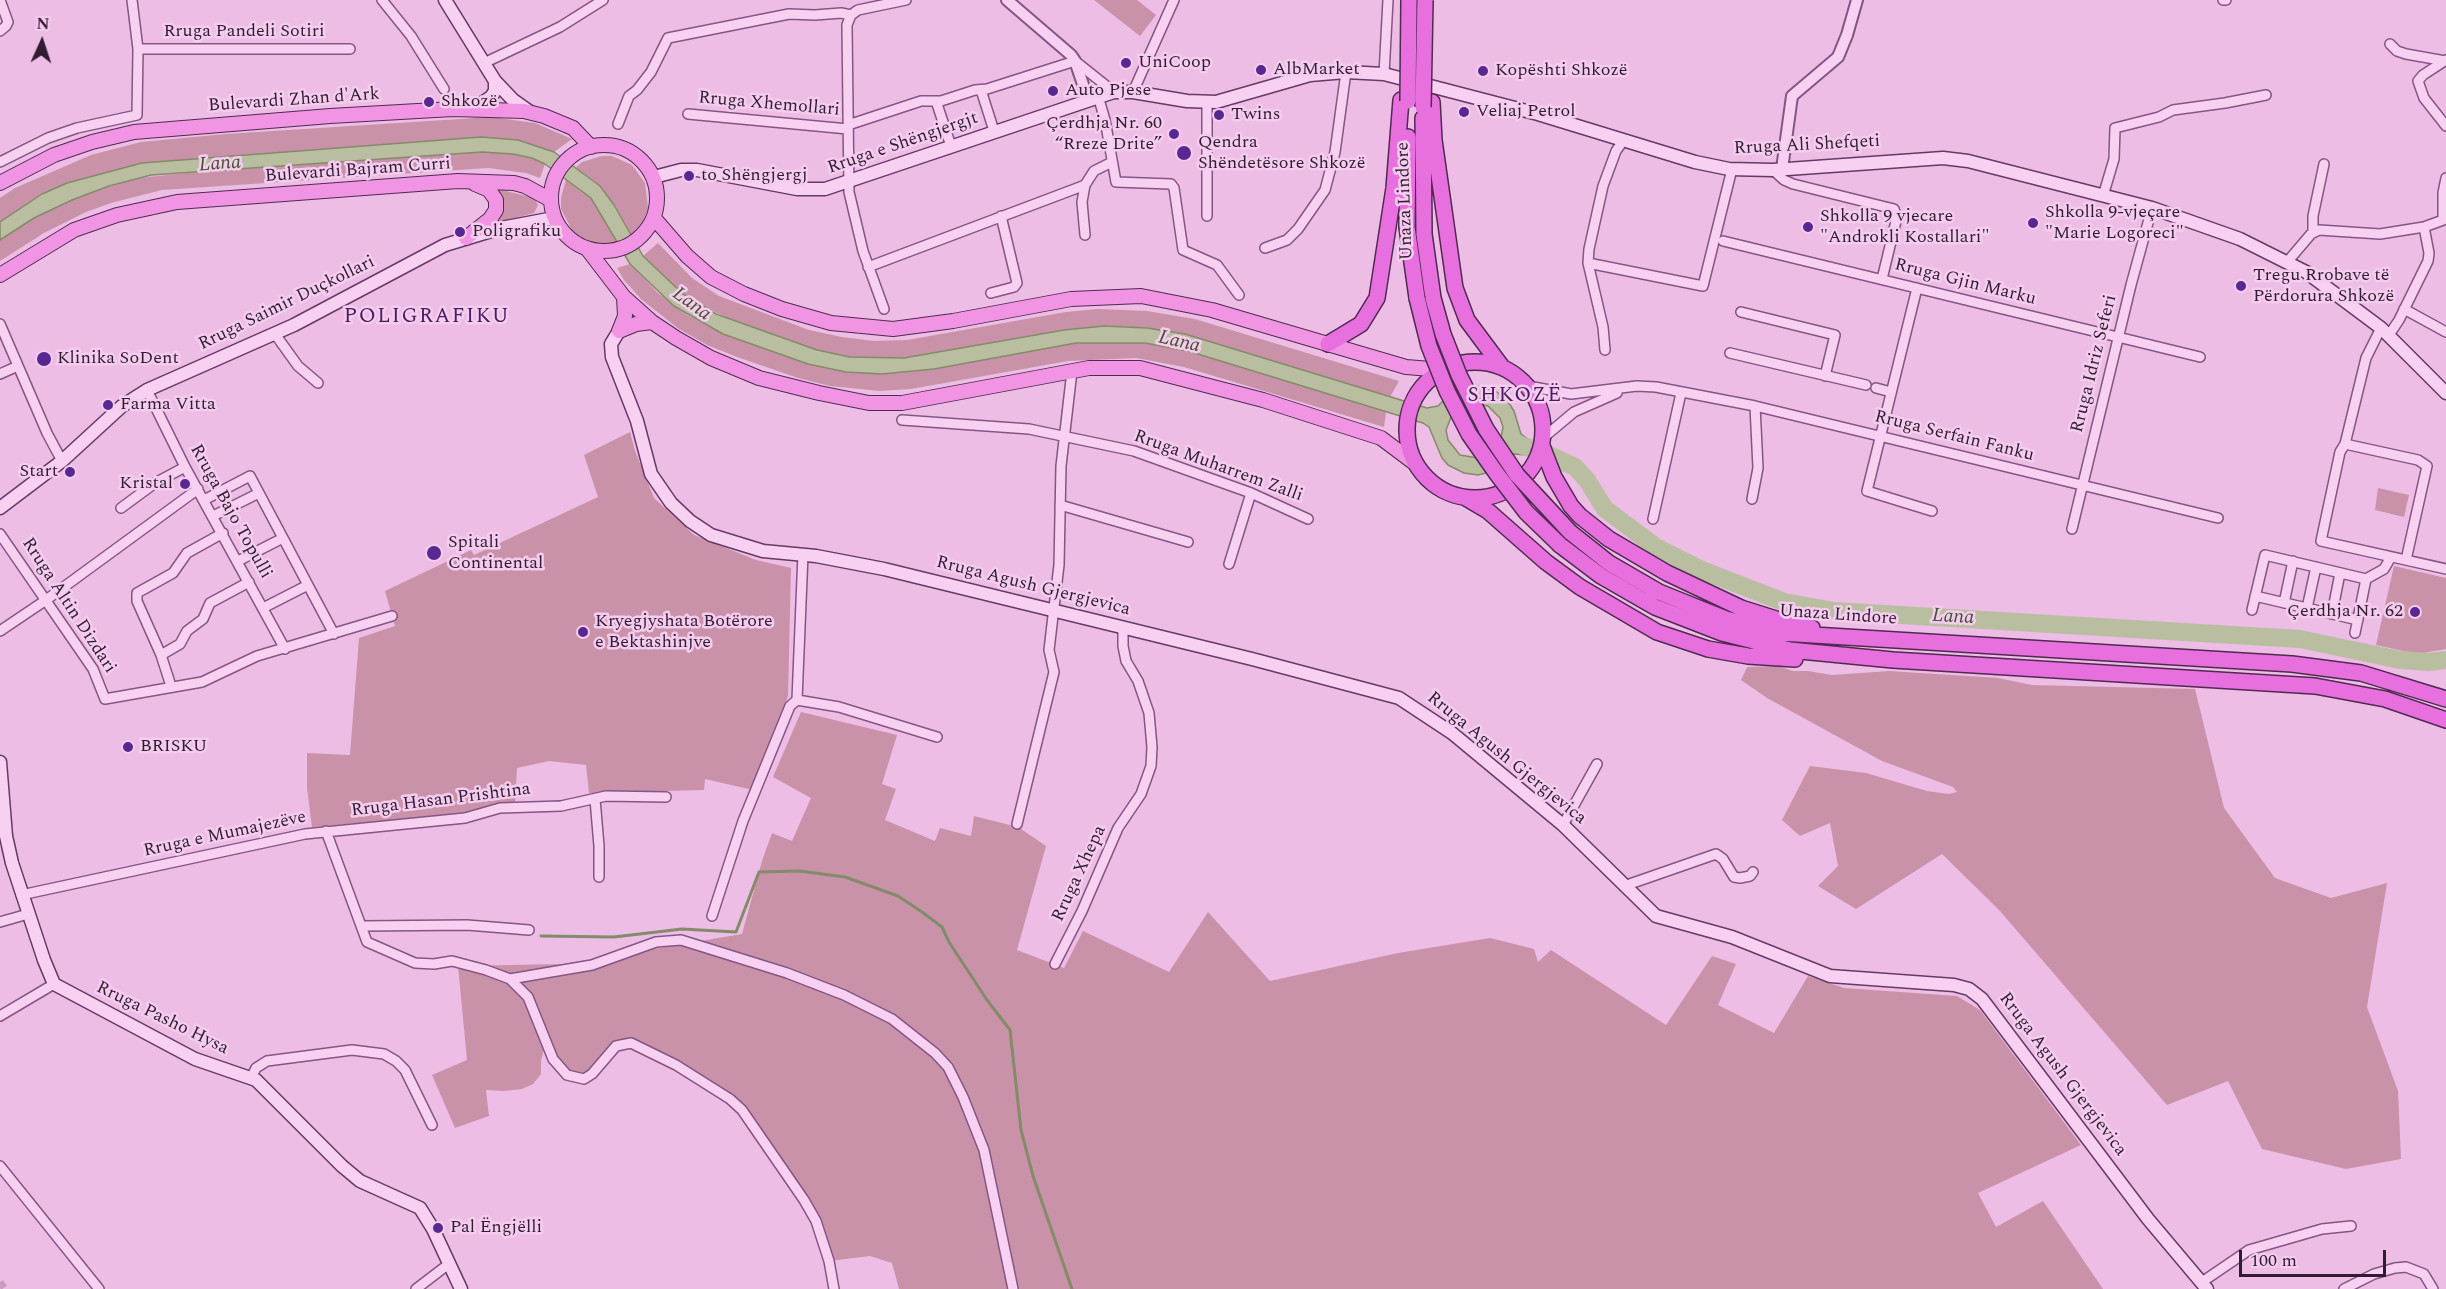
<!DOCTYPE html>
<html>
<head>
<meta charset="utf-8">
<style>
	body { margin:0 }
	#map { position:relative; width:2446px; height:1289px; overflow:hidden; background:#edbde5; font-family:Spectral,serif }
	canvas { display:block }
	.north { position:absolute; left:12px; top:12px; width:60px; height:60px; -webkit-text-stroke:4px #f4ccee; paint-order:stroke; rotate:3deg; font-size:16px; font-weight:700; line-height:24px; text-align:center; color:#321b33 }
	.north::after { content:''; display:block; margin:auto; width:21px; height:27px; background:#321b33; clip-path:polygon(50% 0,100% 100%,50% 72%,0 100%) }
	.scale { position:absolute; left:2239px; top:1250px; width:147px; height:27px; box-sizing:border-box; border:3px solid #321b33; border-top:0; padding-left:8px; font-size:18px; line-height:21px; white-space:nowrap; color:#321b33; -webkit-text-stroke:4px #f4ccee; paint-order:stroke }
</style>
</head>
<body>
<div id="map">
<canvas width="2446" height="1289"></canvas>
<div class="north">N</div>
<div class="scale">100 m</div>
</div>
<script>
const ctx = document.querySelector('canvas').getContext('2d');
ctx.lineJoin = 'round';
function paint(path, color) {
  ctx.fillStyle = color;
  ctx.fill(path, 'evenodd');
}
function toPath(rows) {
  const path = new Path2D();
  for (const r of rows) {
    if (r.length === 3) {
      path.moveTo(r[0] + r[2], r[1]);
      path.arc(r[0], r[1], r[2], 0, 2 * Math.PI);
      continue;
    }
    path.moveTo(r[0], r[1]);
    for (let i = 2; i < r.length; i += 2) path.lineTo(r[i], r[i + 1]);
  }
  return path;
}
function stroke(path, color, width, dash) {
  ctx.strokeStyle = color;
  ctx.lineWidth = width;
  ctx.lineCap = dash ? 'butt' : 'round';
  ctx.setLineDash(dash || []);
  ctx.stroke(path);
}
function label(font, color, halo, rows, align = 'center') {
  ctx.font = font + ' Spectral,serif';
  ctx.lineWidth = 5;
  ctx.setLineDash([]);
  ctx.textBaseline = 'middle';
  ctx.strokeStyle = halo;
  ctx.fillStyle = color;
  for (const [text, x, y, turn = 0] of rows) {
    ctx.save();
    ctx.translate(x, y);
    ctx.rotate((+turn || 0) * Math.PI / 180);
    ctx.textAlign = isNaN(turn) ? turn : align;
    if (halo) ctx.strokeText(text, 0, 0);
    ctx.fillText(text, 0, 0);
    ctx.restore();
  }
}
paint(toPath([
	[1094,0,1137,0,1156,15,1140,36],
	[491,117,535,123,572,139,554,152,518,140,481,137,142,163,67,183,42,194,0,222,0,198,15,188,91,155,141,142,226,134],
	[482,152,513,154,532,158,545,164,540,178,526,173,488,168,162,190,111,203,86,212,44,233,0,261,0,240,34,218,88,193,139,178,245,167],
	[602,156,612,156,632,165,645,183,648,208,642,223,631,235,614,205,600,186,575,168,582,162],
	[566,179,591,198,618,242,601,245,591,243,581,238,572,230,561,209,561,198],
	[494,188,534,198,538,205,534,213,491,224],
	[658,243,692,278,719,296,809,330,842,337,874,341,907,340,1066,312,1098,309,1147,311,1195,319,1399,381,1390,397,1185,334,1121,326,1064,330,904,358,850,357,817,350,745,326,696,303,674,286,643,256],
	[630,264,657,292,687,315,724,334,808,364,846,372,882,374,935,369,1076,343,1145,343,1188,351,1386,412,1384,427,1184,367,1136,358,1068,361,911,389,879,391,830,386,798,378,737,357,707,345,679,329,641,299,624,280,617,268],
	[630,432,635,451,654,498,694,535,756,560,791,568,788,696,753,790,705,779,704,790,589,793,586,765,549,761,517,768,515,804,453,815,312,827,307,788,307,753,350,755,359,638,395,626,385,591,471,550,474,555,598,497,584,455],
	[2378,488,2409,495,2404,517,2375,510],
	[2394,566,2446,578,2446,649,2417,654,2376,645],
	[1778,666,1793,671,1808,671,1832,675,1889,671,1998,678,2032,685,2195,689,2224,808,2275,878,2331,898,2387,883,2367,1007,2398,1091,2401,1159,2346,1169,2262,1149,2228,1081,2167,1105,2000,911,1942,854,1856,909,1818,886,1838,866,1830,823,1800,836,1782,820,1810,766,1866,773,1927,791,1949,794,1957,792,1953,787,1882,761,1767,698,1741,680,1747,667],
	[801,712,897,735,882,784,896,789,885,820,935,841,940,828,971,836,974,816,1018,827,1046,846,1017,950,1064,968,1083,931,1169,972,1208,912,1270,981,1398,953,1490,938,1534,949,1538,962,1551,950,1666,1025,1712,956,1736,964,1718,1005,1774,1033,1808,976,1844,988,1957,996,1980,1010,2081,1145,1978,1193,1996,1227,2043,1201,2103,1289,899,1289,892,1263,870,1256,829,1261,816,1221,752,1122,711,1087,623,1043,598,1067,575,1079,544,1048,541,1061,541,1074,533,1084,522,1089,504,1091,486,1090,489,1116,455,1128,432,1075,467,1060,458,966,564,964,742,934,762,861,772,833,792,841,811,798,773,777]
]), '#ca92a9');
const water = toPath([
	[481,137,518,140,554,152,600,186,614,205,643,256,683,294,716,314,817,350,850,357,904,358,1064,330,1104,326,1147,328,1185,334,1427,408,1438,406,1448,396,1467,387,1478,386,1488,389,1497,392,1507,400,1514,411,1521,434,1531,441,1527,455,1514,454,1486,473,1478,475,1464,473,1448,465,1442,458,1429,427,1423,423,1188,351,1145,343,1076,343,934,369,882,374,846,372,808,364,723,334,674,306,630,264,591,198,545,164,532,158,513,154,482,152,151,175,109,186,72,200,34,218,0,240,0,222,42,194,67,183,142,163,481,137],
	[1470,403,1488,406,1500,418,1503,427,1500,444,1494,451,1478,458,1460,455,1448,440,1446,430,1453,412,1470,403]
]);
paint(water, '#b9bea1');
stroke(water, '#848b69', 1.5);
stroke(toPath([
	[541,936,614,937,682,929,736,932,759,872,800,871,845,877,898,896,922,912,942,927,949,942,987,1000,1010,1030,1021,1130,1033,1176,1072,1289]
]), '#848b69', 3);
stroke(toPath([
	[1509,441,1547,454,1575,467,1587,480,1605,509,1656,547,1704,571,1784,602,1834,611,2300,639,2400,660,2429,662,2446,660]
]), '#b9bea1', 18);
stroke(toPath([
	[0,1282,5,1289]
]), '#c89dc1', 7, [7, 3.5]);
const minor = toPath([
	[382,0,411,36,444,89],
	[2223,0,2226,0],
	[851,15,847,25,849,192,863,251,884,309],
	[851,15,858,10,906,0],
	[0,31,6,26,8,22,0,0],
	[2390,44,2397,51,2406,54,2446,61],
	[138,49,350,49],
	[2446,60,2423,75,2418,81,2424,98,2446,126],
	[484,63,560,27,603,0],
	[1384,74,1388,0],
	[981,90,994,131],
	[1133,92,1174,0],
	[1098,96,1105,120,1116,182,1171,184,1174,188,1183,250,1217,265,1239,295],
	[936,101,951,146],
	[688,114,848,129],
	[618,124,629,96,637,90,651,72,668,38,789,14,815,15,841,13,851,15],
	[848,125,921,101,941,101,975,90,987,89,1075,61,1114,92],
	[0,162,48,138,77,128,137,115,138,49,132,0],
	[1773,170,1784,180,1793,184,1894,209,1897,217,1882,279],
	[1085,185,1082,202,1085,235],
	[2103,196,2114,159,2115,128,2159,117,2173,110,2225,103,2266,95],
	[1207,216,1207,102],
	[2443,220,2443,193,2446,178],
	[2313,232,2313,216,2324,164],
	[1723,241,2200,357],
	[1265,248,1287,240,1298,229,1325,190,1335,152,1346,72],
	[2288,261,2311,234,2319,230,2380,234,2424,227,2446,219],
	[1588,263,1703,286,1732,169],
	[868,267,1080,187,1085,185,1094,171,1112,162],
	[1917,288,1867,491,1932,511],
	[991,293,1014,287,1017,283,1001,216],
	[2404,309,2446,332],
	[1741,312,1835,335,1825,376],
	[0,324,47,433,62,461],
	[2381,328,2366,358,2345,444,2340,452,2321,541,2446,569],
	[275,334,298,366,318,383],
	[2389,335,2399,320,2428,261,2429,253,2424,227],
	[1605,350,1603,327,1588,263,1589,249,1603,186,1616,151,1623,141],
	[1730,353,1866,385],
	[0,374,18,366],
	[1528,386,1571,394,1637,386,1656,387,1755,406,2218,518],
	[1876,388,1891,392],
	[147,390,185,467,285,649],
	[902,420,1029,429,1134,451,1251,493,1308,519],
	[1543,438,1574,412,1617,393],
	[2345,444,2418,460,2427,466,2406,560],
	[1752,499,1758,468,1755,406],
	[204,500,250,476,334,634],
	[1060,505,1188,542],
	[121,508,155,483,185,467],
	[213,516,259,493],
	[1653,519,1681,393],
	[2072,529,2131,285,2152,208],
	[0,534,93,669,105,699,202,682,257,656,392,616],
	[238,561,283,538],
	[1229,564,1251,493],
	[2255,596,2358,620],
	[2284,603,2293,561],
	[263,608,308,585],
	[2307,608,2316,567],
	[2252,610,2265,555,2366,579,2384,569,2391,557],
	[2332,614,2340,573],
	[0,631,46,600,198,489],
	[2355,633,2366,579],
	[161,655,180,644,187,631,203,619,210,603,249,582],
	[171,686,161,655,137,601,137,593,173,573,187,553,223,533],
	[797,700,839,707,937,737],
	[595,799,599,846,599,877],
	[1017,824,1054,672,1049,650,1059,565,1061,466,1072,371],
	[1563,825,1597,764],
	[326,831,367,942,415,963,434,964,452,961,486,970,510,979,528,997,553,1059,567,1075,584,1079,592,1074,616,1046,631,1043,676,1065,730,1099,742,1110,804,1200,816,1221,829,1261,834,1289],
	[1624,886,1716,854,1723,859,1734,877,1740,878,1750,876,1753,872],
	[21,895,305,834,465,818,500,808,561,806,606,796,666,797],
	[712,916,743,821,790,706,797,700,803,554],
	[0,922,28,914],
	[363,926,467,925,529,930],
	[1055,964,1082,911,1118,828,1141,794,1151,766,1152,747,1149,713,1138,681,1126,661,1123,646,1123,627],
	[510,979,592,965,656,942,681,940,787,973,844,995,892,1019,935,1053,948,1067,963,1097,984,1150,1013,1289],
	[0,1016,54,984],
	[251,1078,256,1068,267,1061,352,1050,384,1054,396,1061,405,1070,432,1125],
	[0,1166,99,1289],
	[2202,1282,2249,1250,2322,1229,2351,1226],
	[416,1289,450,1263],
	[2344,1289,2374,1274,2395,1268,2406,1267,2424,1274,2433,1289]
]);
const tertiary = toPath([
	[1007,0,1071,55,1075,61,1088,99],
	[1782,169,1792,96,1838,57,1847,35,1857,0]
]);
const secondary = toPath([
	[445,0,495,81,513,100,530,112],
	[473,109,491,97,495,91,495,81],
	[654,177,681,170,697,170,797,189,825,189,1114,92,1133,92,1187,101,1216,102,1310,75,1346,72,1384,74,1538,114,1695,162,1729,169,1773,170,1943,158,1968,161,2152,208,2240,239,2306,272,2381,328,2446,393],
	[619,331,611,344,612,357,637,421,651,474,671,503,690,521,711,535,763,551,816,556,884,569,1252,659,1399,698,1452,733,1563,825,1656,916,1732,937,1830,976,1954,985,1969,989,1982,999,2148,1219,2207,1289],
	[0,508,62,461,122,406,147,390,294,325,445,245,501,228,554,218],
	[0,762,6,836,12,863,44,960,54,984,195,1059,256,1080,342,1166,360,1181,420,1208,433,1229,461,1289]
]);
const primary = toPath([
	[604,198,53],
	[0,183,54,155,92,142,134,132,330,116,453,109,524,111,544,116,573,128,591,147],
	[654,218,687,256,711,277,744,294,782,309,831,323,893,329,953,321,1071,299,1141,296,1212,310,1406,367,1431,369,1450,366],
	[466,238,490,219,496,210,496,200,489,190,475,184],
	[588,250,624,297,652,322,676,338,711,358,759,378,819,393,869,403,902,403,1089,368,1140,368,1263,400,1381,438,1413,462],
	[0,275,74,230,117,215,177,202,458,181,514,183,525,186,551,200],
	[619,331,625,316,624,297],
	[619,331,636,324,652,322]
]);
const trunk = toPath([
	[1432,102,1434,140,1455,288,1467,320,1502,367],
	[1423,118,1424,234,1433,298],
	[1408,137,1407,227,1417,298],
	[1328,344,1361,324,1377,298,1394,188,1401,100],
	[1475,430,68],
	[1542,446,1554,477,1571,506,1580,516,1609,539,1667,573,1741,608,1795,625,1812,628],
	[1466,498,1488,511,1546,562,1580,587,1657,632,1708,649,1748,656,1795,659],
	[1570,532,1609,563,1659,592,1726,619,1780,633,2292,664,2361,673,2446,699],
	[1560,545,1601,576,1655,607,1722,633,1790,650,1893,660,2315,686,2385,699,2446,720]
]);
stroke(minor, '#845684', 12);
stroke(tertiary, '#845684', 14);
stroke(secondary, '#643a66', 15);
stroke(primary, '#4f2b51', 16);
stroke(trunk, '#4f2b51', 18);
stroke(minor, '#f8d0f2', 9);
stroke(tertiary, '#f8d0f2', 10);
stroke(secondary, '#f8d0f2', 12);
stroke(primary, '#f194e3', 14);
stroke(trunk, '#e770de', 15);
const trunkBridge = toPath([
	[1408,101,1409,0],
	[1423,107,1425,0],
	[1417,298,1429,346,1447,391,1469,434,1497,474,1526,512,1560,545],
	[1433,298,1443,334,1459,375,1486,429,1517,475,1570,532]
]);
stroke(trunkBridge, '#4f2b51', 18, []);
stroke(trunkBridge, '#e770de', 15);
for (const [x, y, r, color] of [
	[1126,63,6,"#582792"],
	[1261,70,6,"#582792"],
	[1483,71,6,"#582792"],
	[1053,91,6,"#582792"],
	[429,102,6,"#582792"],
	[1464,112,6,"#582792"],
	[1219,115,6,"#582792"],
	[1174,134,6,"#582792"],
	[1184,153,8,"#582792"],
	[689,176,6,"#582792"],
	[2033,223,6,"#582792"],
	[1808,227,6,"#582792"],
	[460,232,6,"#582792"],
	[2241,286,6,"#582792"],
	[44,359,8,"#582792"],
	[108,405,6,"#582792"],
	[70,472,6,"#582792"],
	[185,484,6,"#582792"],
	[434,553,8,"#582792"],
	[2415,612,6,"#582792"],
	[583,632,6,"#582792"],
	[128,747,6,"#582792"],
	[438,1228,6,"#582792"]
]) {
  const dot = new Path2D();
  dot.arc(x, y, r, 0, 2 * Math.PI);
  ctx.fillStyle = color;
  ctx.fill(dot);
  stroke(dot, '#f4ccee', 2);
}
label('18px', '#321b33', '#f4ccee', [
	["Rruga Pandeli Sotiri",244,32],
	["Bulevardi Zhan d'Ark",294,101,-4],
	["Rruga Xhemollari",769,105,5],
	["Rruga e Shëngjergjt",903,144,-19],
	["Rruga Ali Shefqeti",1807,146,-3],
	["Bulevardi Bajram Curri",358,171,-4],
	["Unaza Lindore",1406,201,-92],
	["Rruga Gjin Marku",1965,283,14],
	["Rruga Saimir Duçkollari",287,304,-26],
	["Rruga Idriz Seferi",2095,364,-76],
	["Rruga Serfain Fanku",1954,437,14],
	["Rruga Muharrem Zalli",1218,467,20],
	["Rruga Bajo Topulli",230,512,61],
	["Rruga Agush Gjergjevica",1033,587,14],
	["Rruga Altin Dizdari",68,606,57],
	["Unaza Lindore",1838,616,4],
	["Rruga Agush Gjergjevica",1506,759,39],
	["Rruga Hasan Prishtina",441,801,-7],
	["Rruga e Mumajezëve",225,835,-12],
	["Rruga Xhepa",1080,874,-65],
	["Rruga Pasho Hysa",162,1019,26],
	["Rruga Agush Gjergjevica",2062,1075,53]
]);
label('18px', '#321b33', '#f4ccee', [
	["UniCoop",1138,63],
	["AlbMarket",1273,70],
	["Kopështi Shkozë",1495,71],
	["Auto Pjese",1065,91],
	["Shkozë",441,102],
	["Veliaj Petrol",1476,112],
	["Twins",1231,115],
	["Çerdhja Nr. 60",1162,124,"right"],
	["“Rreze Drite”",1162,145,"right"],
	["Qendra",1198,143],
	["Shëndetësore Shkozë",1198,164],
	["to Shëngjergj",701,176],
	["Shkolla 9-vjeçare",2045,213],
	["\"Marie Logoreci\"",2045,234],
	["Shkolla 9 vjecare",1820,217],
	["\"Androkli Kostallari\"",1820,238],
	["Poligrafiku",472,232],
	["Tregu Rrobave të",2253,276],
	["Përdorura Shkozë",2253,297],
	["Klinika SoDent",57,359],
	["Farma Vitta",120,405],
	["Start",58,472,"right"],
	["Kristal",173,484,"right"],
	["Spitali",448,543],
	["Continental",448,564],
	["Çerdhja Nr. 62",2403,612,"right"],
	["Kryegjyshata Botërore",595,622],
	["e Bektashinjve",595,643],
	["BRISKU",140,747],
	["Pal Ëngjëlli",450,1228]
], 'left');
label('italic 20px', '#43532a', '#f4ccee', [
	["Lana",220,165,-4],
	["Lana",691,305,36],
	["Lana",1179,343,13],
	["Lana",1953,618,3]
]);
ctx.letterSpacing = '1.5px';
label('21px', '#491b60', '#f4ccee', [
	["POLIGRAFIKU",427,318],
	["SHKOZË",1515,397]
]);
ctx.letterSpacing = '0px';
</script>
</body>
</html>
